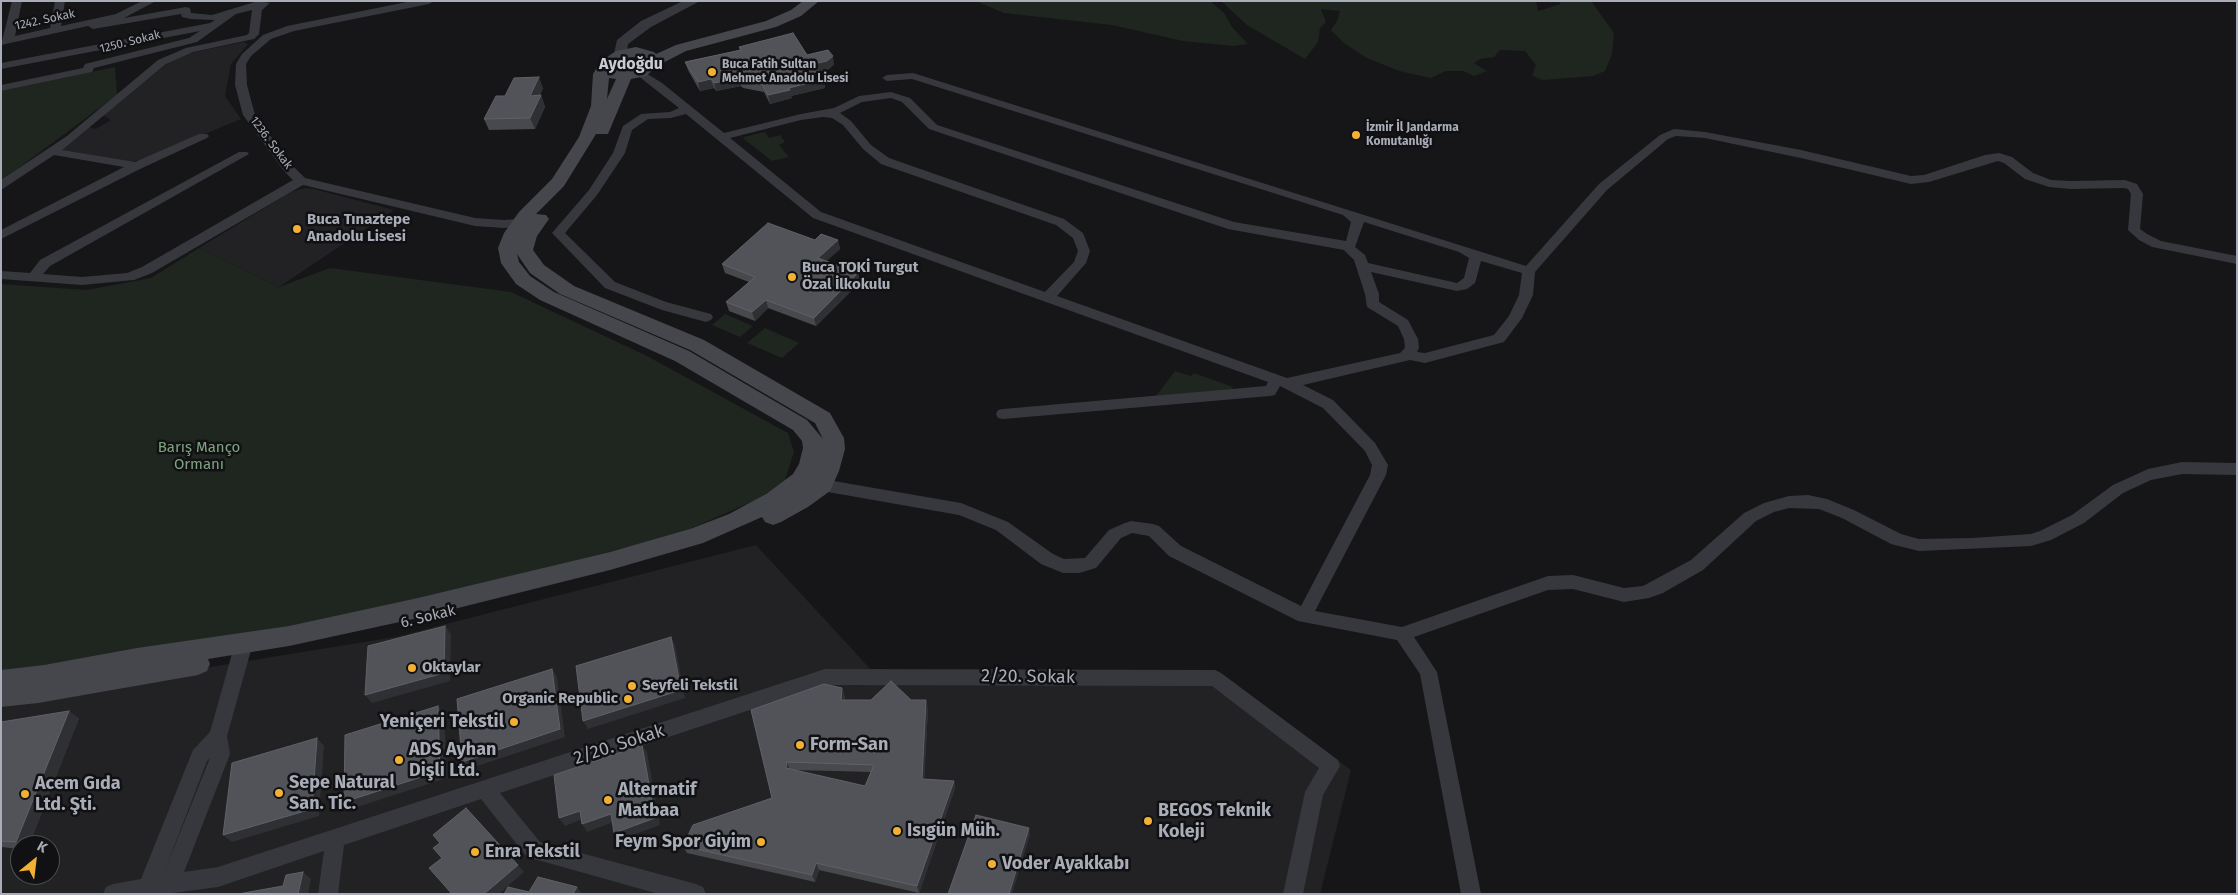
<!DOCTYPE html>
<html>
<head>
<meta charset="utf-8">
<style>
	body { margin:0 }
	#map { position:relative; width:2238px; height:895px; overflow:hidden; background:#161618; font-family:"Fira Sans",sans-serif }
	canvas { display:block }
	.frame { position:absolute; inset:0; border:2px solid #a8adb8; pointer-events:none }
	.north { position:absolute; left:10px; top:835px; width:50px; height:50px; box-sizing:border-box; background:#111113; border:1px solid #4d4f55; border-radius:50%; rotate:29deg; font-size:14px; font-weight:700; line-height:20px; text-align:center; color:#a8adb8 }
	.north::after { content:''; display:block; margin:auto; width:18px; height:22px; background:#f2b134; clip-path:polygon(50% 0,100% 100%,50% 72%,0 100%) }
</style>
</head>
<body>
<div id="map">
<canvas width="2238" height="895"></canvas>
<div class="frame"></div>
<div class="north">K</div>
</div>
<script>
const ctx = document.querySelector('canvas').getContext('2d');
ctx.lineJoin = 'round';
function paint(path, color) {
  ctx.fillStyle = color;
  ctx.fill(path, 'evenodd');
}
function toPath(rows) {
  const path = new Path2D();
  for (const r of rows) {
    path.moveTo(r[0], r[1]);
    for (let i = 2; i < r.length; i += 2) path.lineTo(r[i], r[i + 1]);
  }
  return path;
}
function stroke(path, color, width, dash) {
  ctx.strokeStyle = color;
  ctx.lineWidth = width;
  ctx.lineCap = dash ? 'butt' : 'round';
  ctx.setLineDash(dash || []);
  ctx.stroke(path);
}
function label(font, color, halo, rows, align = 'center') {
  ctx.font = font + ' "Fira Sans",sans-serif';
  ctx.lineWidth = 5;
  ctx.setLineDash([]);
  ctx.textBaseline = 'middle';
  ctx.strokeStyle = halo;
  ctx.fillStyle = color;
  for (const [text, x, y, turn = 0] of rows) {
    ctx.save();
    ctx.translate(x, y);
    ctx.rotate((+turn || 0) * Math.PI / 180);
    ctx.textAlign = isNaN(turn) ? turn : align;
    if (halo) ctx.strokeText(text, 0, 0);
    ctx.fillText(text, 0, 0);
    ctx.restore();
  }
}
paint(toPath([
	[244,42,248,44,231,64,225,96,241,119,144,159,131,162,58,151,89,127,96,129,111,120,103,115,172,60,184,54],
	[305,188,314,189,394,210,279,287,199,248,291,192],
	[756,545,876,675,1221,673,1351,770,1320,894,1,894,1,701,395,637],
	[20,845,50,845,50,875,20,875]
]), '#222225');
paint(toPath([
	[976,1,1210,1,1224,13,1232,27,1248,44,1233,46,1183,41,1112,25,1004,13],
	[1221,1,1536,1,1538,11,1561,4,1558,1,1591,1,1614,33,1612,54,1605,71,1593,76,1543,80,1532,76,1536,65,1525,51,1500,50,1494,57,1480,59,1474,63,1487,71,1474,76,1463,71,1446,71,1431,78,1399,71,1365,57,1344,43,1331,30,1337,21,1340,11,1321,9,1326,22,1320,28,1318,42,1305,59,1247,25],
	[115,67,117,95,1,181,1,91],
	[765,132,769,138,780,135,785,142,779,145,789,157,772,161,745,140,744,137],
	[199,248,279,287,330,268,511,292,647,356,788,433,794,452,785,480,758,499,676,535,343,619,1,672,1,284,87,290,151,278],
	[725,314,753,326,740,337,712,325],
	[765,328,799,343,782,358,747,343],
	[1175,371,1191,376,1194,373,1233,387,1231,390,1156,396]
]), '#1e261f');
paint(toPath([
	[12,1,22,1,15,36,50,28,55,1,65,1,61,26,116,14,142,1,156,1,124,18,186,7,190,8,191,13,212,15,258,1,270,3,262,10,259,34,254,39,193,52,166,64,62,150,135,162,199,134,207,134,209,136,207,138,140,169,1,239,1,230,124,167,54,155,1,190,1,180,67,136,158,60,186,48,247,35,249,33,252,10,236,14,197,42,94,68,92,72,1,91,1,85,83,68,85,64,189,38,200,31,1,69,1,63,210,23,215,20,191,19,182,17,181,14,93,29,88,26,1,45,12,1],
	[412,1,434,1,429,4,294,31,271,39,251,56,246,64,247,85,255,115,292,165,305,178,475,218,504,220,530,218,536,222,534,225,504,228,475,226,303,185,152,273,134,280,82,285,1,279,1,271,30,273,40,260,239,152,247,152,249,154,50,266,43,274,82,277,127,273,142,267,293,180,284,171,243,115,235,85,236,64,242,54,263,35,287,26,412,1],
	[641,70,662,83,724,133,801,114,834,108,859,96,891,92,910,98,937,125,1234,222,1346,241,1351,222,1343,215,912,79,887,81,882,78,887,75,913,73,1526,266,1599,184,1660,135,1674,129,1705,132,1801,150,1911,176,1924,175,1985,155,1999,153,2012,157,2033,173,2051,180,2071,181,2125,180,2137,184,2143,194,2140,229,2147,234,2161,241,2237,256,2237,264,2152,247,2139,240,2128,230,2131,194,2128,189,2124,188,2071,189,2049,187,2025,179,2004,163,1998,161,1929,182,1911,184,1801,158,1705,138,1676,136,1668,139,1607,190,1535,272,1533,295,1522,318,1504,342,1425,363,1410,360,1303,385,1333,400,1375,443,1388,465,1386,475,1315,611,1402,627,1548,576,1573,575,1624,588,1643,586,1691,560,1744,513,1764,503,1789,496,1808,495,1827,499,1854,510,1901,534,1919,539,1972,538,2031,534,2040,531,2072,515,2113,485,2148,469,2182,462,2237,463,2237,475,2182,474,2151,480,2123,493,2084,523,2051,540,2031,546,1919,551,1891,544,1842,518,1819,509,1789,508,1774,512,1756,521,1703,570,1663,593,1649,598,1624,602,1573,589,1548,590,1414,637,1437,672,1481,894,1461,894,1420,674,1397,640,1298,621,1169,556,1149,536,1132,533,1121,538,1096,568,1079,573,1063,573,1041,564,996,530,959,515,822,491,817,489,814,485,817,481,822,479,961,503,1008,522,1053,554,1064,559,1085,558,1109,530,1125,523,1131,521,1153,524,1159,526,1181,546,1301,606,1370,475,1372,465,1365,451,1323,408,1280,386,1275,395,1270,396,1003,419,998,418,996,414,998,410,1003,409,1266,386,1268,382,813,218,686,114,671,118,648,119,632,130,625,153,597,195,565,233,615,282,666,302,711,314,713,317,711,320,706,322,662,310,605,288,552,233,589,190,613,153,623,126,641,114,670,112,679,108,637,75,636,73,637,71,641,70],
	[891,98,902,102,929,129,1228,229,1344,250,1354,260,1365,294,1367,307,1398,326,1404,339,1405,348,1400,353,1287,378,1057,296,1086,263,1090,251,1083,233,1064,219,889,158,871,145,851,121,840,113,862,102,891,98],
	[823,117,832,118,843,125,863,149,881,164,1056,225,1073,238,1078,251,1074,262,1045,292,821,212,730,138,801,120,823,117],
	[1364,222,1459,252,1469,258,1464,278,1457,283,1368,263,1365,255,1355,247,1364,222],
	[1481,261,1522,273,1519,295,1509,316,1494,335,1425,353,1417,352,1419,348,1418,339,1408,320,1379,302,1379,294,1371,272,1457,291,1467,289,1475,283,1481,261],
	[244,636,250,638,253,643,227,736,230,754,184,872,218,867,825,669,1215,670,1221,673,1338,760,1340,766,1323,795,1303,894,1283,894,1305,792,1319,768,1212,686,825,685,500,793,540,842,696,884,703,887,706,894,659,894,527,857,481,799,344,845,338,894,318,894,324,851,218,887,165,894,103,894,106,887,113,884,141,879,193,750,210,732,235,643,238,638,244,636],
	[210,758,163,875,207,761,210,758]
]), '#37383d');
paint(toPath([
	[683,1,700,1,651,27,628,44,626,57,616,57,614,54,617,40,641,21,683,1]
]), '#37383d');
paint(toPath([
	[803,1,819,1,801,16,776,27,686,51,659,65,646,76,631,79,608,134,596,134,564,186,536,214,546,215,549,219,537,236,533,250,544,265,574,286,704,340,830,413,844,438,845,449,839,471,830,491,808,507,781,522,773,525,765,522,762,517,703,543,610,570,418,618,289,646,208,659,210,664,207,671,198,675,38,703,1,707,1,670,44,665,137,648,289,626,418,598,610,552,690,529,729,514,766,494,793,474,799,464,803,448,802,441,793,430,675,361,540,300,516,284,501,263,498,248,504,233,519,212,552,179,579,137,591,106,593,74,601,61,616,51,636,47,654,52,656,54,676,45,766,21,791,10,803,1],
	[636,57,643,58,645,62,636,69,625,71,614,69,614,66,625,58,636,57],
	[609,78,616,79,607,99,609,78],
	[517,254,530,273,560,294,690,350,815,423,823,439,807,420,689,351,554,292,530,276,519,262,517,254]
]), '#45474d');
paint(toPath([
	[739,47,807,55,834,64,829,69,819,72,824,79,825,88,791,96,792,98,770,104,764,92,743,88,741,86,716,91,714,88,700,91,688,70,685,62,740,50],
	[543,88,540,95,541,95,545,107,535,129,489,130,484,119,505,96],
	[815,240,838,240,840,249,826,261,858,273,860,282,816,326,768,308,755,321,729,311,726,302,749,282,725,273,722,264],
	[845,696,844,700,911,700,928,708,924,779,954,781,955,788,919,893,819,870,815,882,687,853,683,846,772,798,751,710],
	[792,770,835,771,871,772,865,786],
	[79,718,29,845,20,845,20,849,1,847,1,722]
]), '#47494d');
paint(toPath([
	[833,56,834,64,829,69,816,72,814,64],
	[539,77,543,88,534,107,530,96],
	[739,78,741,86,716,91,714,83],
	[711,79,714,88,700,91,698,82],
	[824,79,825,88,791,96,792,98,770,104,768,95,789,88],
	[541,95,545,107,535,129,530,118],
	[838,240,840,249,820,267,818,258],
	[858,273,860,282,816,326,814,318],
	[766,300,768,308,755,321,752,312],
	[445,626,451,634,450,681,372,703,365,695],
	[671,637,675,645,685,698,588,729,583,721],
	[552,669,557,677,565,737,468,769,462,762],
	[842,688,845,696,843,708,841,700],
	[926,700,928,708,924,787,922,779],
	[438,706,444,714,447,778,351,809,344,802],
	[69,711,79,718,29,845,20,845,16,842],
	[317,738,324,746,319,816,232,842,223,835],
	[642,745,647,752,660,825,619,840,614,833],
	[787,762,790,770,786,768],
	[954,781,955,788,919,893,917,886],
	[580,811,585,818,565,826,559,818],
	[611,814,616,821,587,832,582,824],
	[1029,828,1030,835,1012,894,1009,894],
	[816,863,819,870,815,882,812,875],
	[518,865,524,872,499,894,484,894],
	[303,872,311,879,308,894,298,894],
	[577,887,582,894,573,894]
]), '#2f3033');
const building = toPath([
	[793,33,807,55,828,50,833,56,827,61,814,64,824,79,789,88,790,90,768,95,762,84,741,80,739,78,714,83,711,79,698,82,685,62,741,50,739,47,793,33],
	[539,77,530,96,541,95,530,118,484,119,496,96,505,96,514,78,539,77],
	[768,223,815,240,821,234,838,240,818,258,858,273,814,318,766,300,752,312,726,302,755,277,722,264,768,223],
	[445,626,444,673,365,695,368,646,445,626],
	[671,637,681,690,583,721,576,666,671,637],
	[552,669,560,729,462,762,457,699,552,669],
	[891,681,911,700,926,700,922,779,954,781,917,886,816,863,812,875,683,846,693,825,772,798,751,710,824,684,842,688,841,700,871,700,891,681],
	[787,762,874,765,865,786,786,768,787,762],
	[438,706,440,771,344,802,345,735,438,706],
	[69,711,16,842,1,841,1,722,69,711],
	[317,738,312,809,223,835,232,763,317,738],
	[642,745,655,818,614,833,611,814,582,824,580,811,559,818,554,775,642,745],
	[466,808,518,865,484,894,452,894,429,868,442,858,433,848,440,843,433,835,466,808],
	[976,815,1029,828,1009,894,948,894,976,815],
	[303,872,298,894,238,894,283,886,286,875,303,872],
	[538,877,577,887,573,894,504,894,508,887,529,892,538,877]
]);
paint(building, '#525359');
stroke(building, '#5f6168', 1);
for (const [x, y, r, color] of [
	[712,72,5,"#f2b134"],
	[1356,135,5,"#f2b134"],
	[297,229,5,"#f2b134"],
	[792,277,5,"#f2b134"],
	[412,668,5,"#f2b134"],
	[632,686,5,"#f2b134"],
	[628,699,5,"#f2b134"],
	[514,722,5,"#f2b134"],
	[800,745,5,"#f2b134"],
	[399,760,5,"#f2b134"],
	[279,793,5,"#f2b134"],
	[25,794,5,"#f2b134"],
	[608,800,5,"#f2b134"],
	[1148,821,5,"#f2b134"],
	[897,831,5,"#f2b134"],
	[761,842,5,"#f2b134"],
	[475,852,5,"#f2b134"],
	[992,864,5,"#f2b134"]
]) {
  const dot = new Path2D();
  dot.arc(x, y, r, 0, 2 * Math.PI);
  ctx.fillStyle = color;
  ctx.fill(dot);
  stroke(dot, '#111113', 2);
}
label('12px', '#a8adb8', '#111113', [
	["1242. Sokak",45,20,-12],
	["1250. Sokak",130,42,-14],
	["1236. Sokak",271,143,53]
]);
label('bold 12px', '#a8adb8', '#111113', [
	["Buca Fatih Sultan",722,65],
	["Mehmet Anadolu Lisesi",722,79],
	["İzmir İl Jandarma",1366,128],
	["Komutanlığı",1366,142]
], 'left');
label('bold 15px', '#a8adb8', '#111113', [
	["Buca Tınaztepe",307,220],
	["Anadolu Lisesi",307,237],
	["Buca TOKİ Turgut",802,268],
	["Özal İlkokulu",802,285],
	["Oktaylar",422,668],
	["Seyfeli Tekstil",642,686],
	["Organic Republic",618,699,"right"]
], 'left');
label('15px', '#7fa381', '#111113', [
	["Barış Manço",199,448],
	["Ormanı",199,465]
]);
label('15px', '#a8adb8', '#111113', [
	["6. Sokak",428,617,-14]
]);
label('bold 16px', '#c9ccd4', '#111113', [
	["Aydoğdu",631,65]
]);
label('18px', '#a8adb8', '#111113', [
	["2/20. Sokak",1028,677,1],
	["2/20. Sokak",619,745,-18]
]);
label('bold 18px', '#a8adb8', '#111113', [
	["Yeniçeri Tekstil",504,722,"right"],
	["Form-San",810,745],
	["ADS Ayhan",409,750],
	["Dişli Ltd.",409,771],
	["Sepe Natural",289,783],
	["San. Tic.",289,804],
	["Acem Gıda",35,784],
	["Ltd. Şti.",35,805],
	["Alternatif",618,790],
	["Matbaa",618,811],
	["BEGOS Teknik",1158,811],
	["Koleji",1158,832],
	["Isıgün Müh.",907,831],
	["Feym Spor Giyim",751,842,"right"],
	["Enra Tekstil",485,852],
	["Voder Ayakkabı",1002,864]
], 'left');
</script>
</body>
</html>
